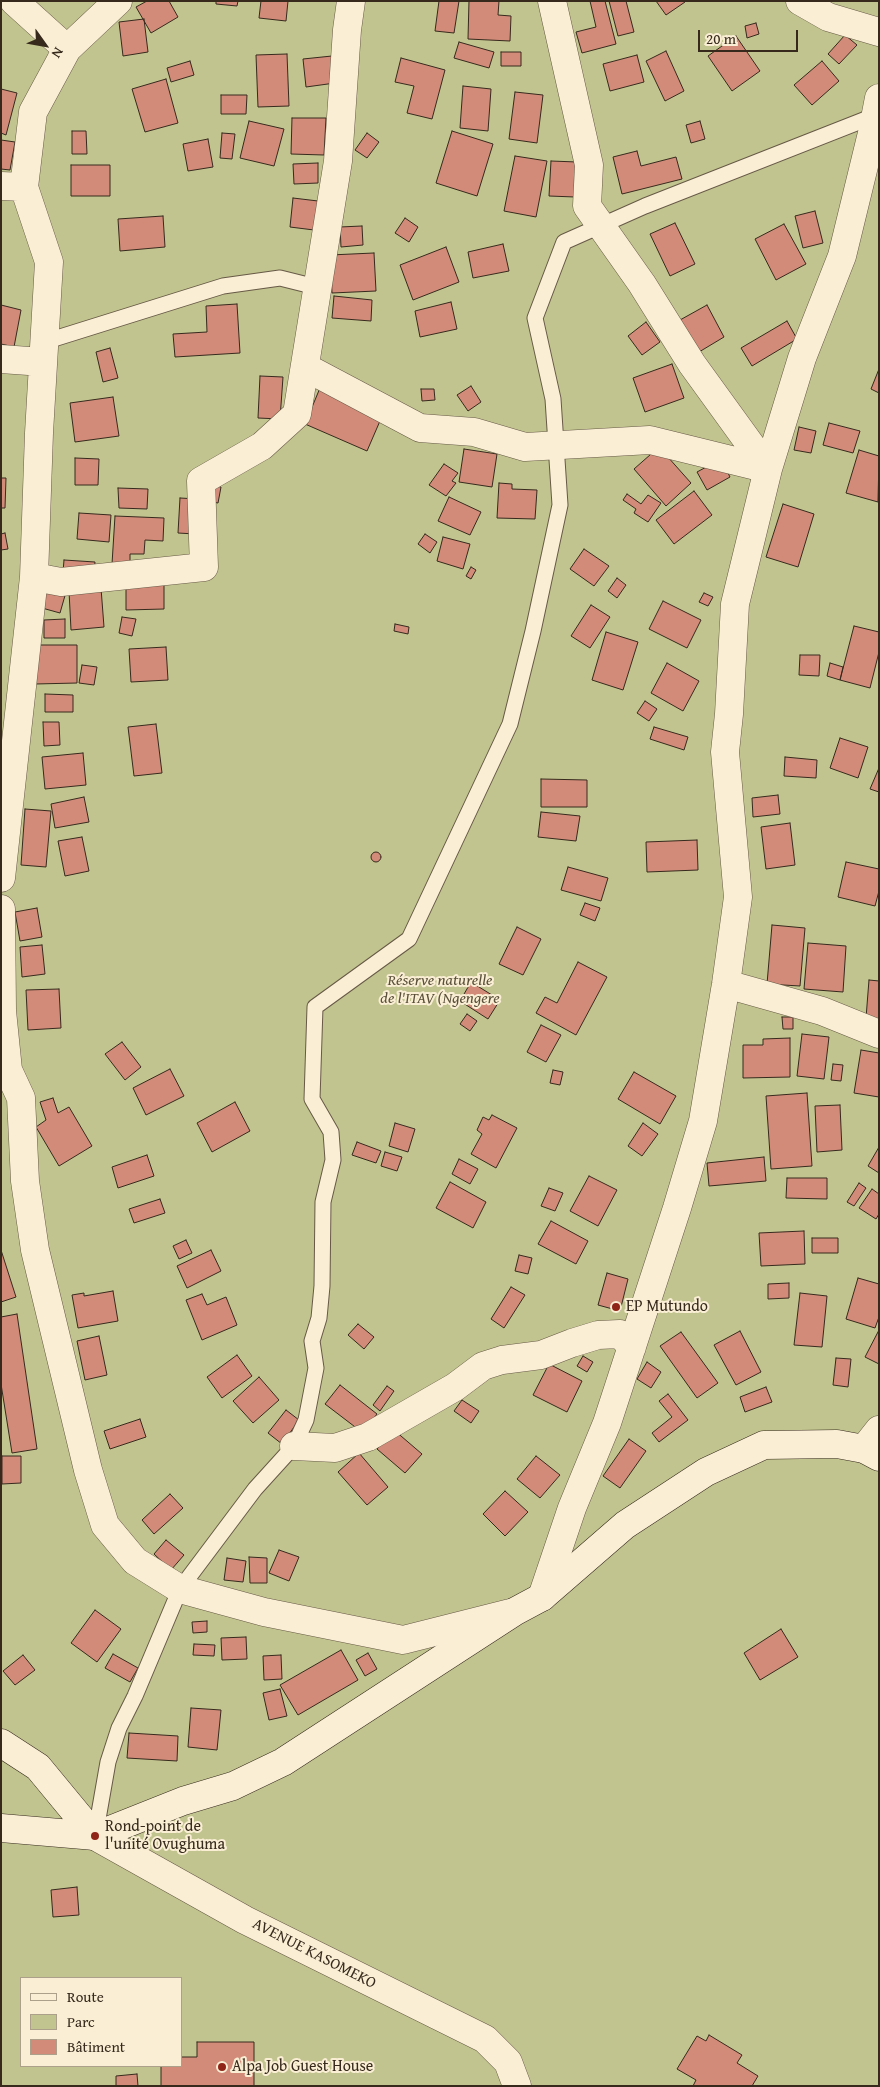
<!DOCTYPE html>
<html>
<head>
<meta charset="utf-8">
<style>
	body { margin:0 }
	#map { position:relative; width:880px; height:2087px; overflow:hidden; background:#f8e6bf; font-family:"Gentium Book Plus",serif }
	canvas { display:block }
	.frame { position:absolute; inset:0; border:2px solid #372a1d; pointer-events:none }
	.legend { position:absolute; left:20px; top:1977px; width:162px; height:90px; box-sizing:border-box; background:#faefd5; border:1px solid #aca08b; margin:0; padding:6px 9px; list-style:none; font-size:15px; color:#372a1d }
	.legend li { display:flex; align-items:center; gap:10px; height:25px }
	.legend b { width:25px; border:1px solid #aca08b }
	.north { position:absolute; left:20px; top:20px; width:50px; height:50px; -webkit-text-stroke:4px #faefd5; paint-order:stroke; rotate:122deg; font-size:14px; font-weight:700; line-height:20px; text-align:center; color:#372a1d }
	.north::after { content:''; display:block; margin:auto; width:18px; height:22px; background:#372a1d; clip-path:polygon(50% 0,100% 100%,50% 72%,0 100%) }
	.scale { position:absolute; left:698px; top:30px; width:100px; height:22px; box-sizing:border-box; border:2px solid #372a1d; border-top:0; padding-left:6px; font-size:15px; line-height:18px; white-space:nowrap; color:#372a1d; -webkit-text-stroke:4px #faefd5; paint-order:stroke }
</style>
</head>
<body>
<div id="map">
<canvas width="880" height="2087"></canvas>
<div class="frame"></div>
<ul class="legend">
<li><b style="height:6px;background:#faefd5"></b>Route</li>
<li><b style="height:14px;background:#c1c48f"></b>Parc</li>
<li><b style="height:14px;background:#d28b79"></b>Bâtiment</li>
</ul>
<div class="north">N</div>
<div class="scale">20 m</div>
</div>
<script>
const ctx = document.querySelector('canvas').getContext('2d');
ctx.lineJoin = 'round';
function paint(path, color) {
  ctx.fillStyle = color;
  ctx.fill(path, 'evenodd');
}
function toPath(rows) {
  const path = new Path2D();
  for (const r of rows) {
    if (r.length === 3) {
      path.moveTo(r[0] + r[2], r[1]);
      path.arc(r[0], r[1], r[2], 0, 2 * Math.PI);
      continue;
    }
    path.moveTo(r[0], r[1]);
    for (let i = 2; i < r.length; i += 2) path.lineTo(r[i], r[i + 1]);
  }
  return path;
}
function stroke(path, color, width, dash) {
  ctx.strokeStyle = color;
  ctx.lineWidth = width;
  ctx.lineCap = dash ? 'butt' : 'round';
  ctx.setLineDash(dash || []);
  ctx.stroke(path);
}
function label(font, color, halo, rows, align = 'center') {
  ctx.font = font + ' "Gentium Book Plus",serif';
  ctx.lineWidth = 4;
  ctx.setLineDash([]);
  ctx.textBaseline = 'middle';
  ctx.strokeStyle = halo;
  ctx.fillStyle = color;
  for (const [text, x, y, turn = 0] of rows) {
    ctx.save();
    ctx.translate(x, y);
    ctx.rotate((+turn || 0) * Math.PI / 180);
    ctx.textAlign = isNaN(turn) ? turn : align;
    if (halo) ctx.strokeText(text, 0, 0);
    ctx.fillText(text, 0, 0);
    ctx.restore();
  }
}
paint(toPath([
	[1,1,879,1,879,2086,1,2086],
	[21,1978,181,1978,181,2066,21,2066]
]), '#c1c48f');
const building = toPath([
	[147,1,169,1,178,17,151,33,136,7,147,1],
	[216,1,238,1,237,6,216,4,216,1],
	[261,1,288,1,286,21,259,18,261,1],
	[439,1,459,1,454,33,435,31,439,1],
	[469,1,499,1,498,15,511,16,510,41,468,39,469,1],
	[590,1,605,1,616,44,582,53,576,32,596,27,590,1],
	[609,1,626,1,634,32,618,36,609,1],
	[656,1,684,1,685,2,666,15,656,1],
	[144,19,148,52,123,56,119,22,144,19],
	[756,23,759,34,747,38,745,26,756,23],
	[845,35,857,45,839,64,828,54,845,35],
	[736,36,760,71,732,91,708,56,736,36],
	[459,42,494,52,489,68,454,58,459,42],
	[666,51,684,91,665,101,646,61,666,51],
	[501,52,521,52,521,66,501,66,501,52],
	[287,54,289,106,258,107,256,55,287,54],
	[637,55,644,82,610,91,603,64,637,55],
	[332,56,335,83,306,87,303,59,332,56],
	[401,58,445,70,432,119,407,113,414,86,395,82,401,58],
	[190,61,194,75,171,82,167,68,190,61],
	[822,61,839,81,812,105,794,85,822,61],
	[166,79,178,123,145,132,132,89,166,79],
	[463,86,491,89,488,131,460,128,463,86],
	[1,89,17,93,6,135,1,133,1,89],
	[515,92,543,95,537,143,509,139,515,92],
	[221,95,247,95,246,114,221,114,221,95],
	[292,118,326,118,324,155,291,154,292,118],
	[249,121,284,129,274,166,240,158,249,121],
	[700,121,705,139,691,143,686,125,700,121],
	[72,131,86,131,87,154,72,154,72,131],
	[452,131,493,144,477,196,436,183,452,131],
	[222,133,235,134,232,159,220,158,222,133],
	[367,133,379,142,367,158,355,150,367,133],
	[208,139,213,167,188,171,183,144,208,139],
	[1,140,15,142,10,170,1,169,1,140],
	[637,151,641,166,676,157,682,179,622,194,613,157,637,151],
	[515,156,547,161,536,217,504,211,515,156],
	[551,161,577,162,575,197,549,196,551,161],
	[318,163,318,183,294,184,293,164,318,163],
	[71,165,110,165,110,196,71,196,71,165],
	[293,198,318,201,314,230,290,227,293,198],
	[815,211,823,243,803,248,795,216,815,211],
	[163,216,165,247,120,251,118,219,163,216],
	[405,218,418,227,409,242,395,233,405,218],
	[675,223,695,264,670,276,650,234,675,223],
	[784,224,806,264,776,280,755,239,784,224],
	[362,226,363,245,341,247,340,227,362,226],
	[503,244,509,271,473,278,468,252,503,244],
	[446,247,459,282,413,300,400,265,446,247],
	[374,253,376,291,332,293,330,255,374,253],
	[334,296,372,300,371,321,332,318,334,296],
	[451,302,457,329,420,337,415,311,451,302],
	[237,304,240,353,175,357,173,334,207,332,206,306,237,304],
	[1,305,21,310,14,347,1,344,1,305],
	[707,305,724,337,699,352,680,320,707,305],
	[787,321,797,339,752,366,741,348,787,321],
	[646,322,660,342,642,355,628,336,646,322],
	[110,348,118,378,103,382,96,352,110,348],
	[672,364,684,398,645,412,633,378,672,364],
	[879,369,879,393,871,389,879,369],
	[260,376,283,377,280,419,258,418,260,376],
	[471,386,481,402,468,411,457,395,471,386],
	[320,388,383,414,367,451,305,424,320,388],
	[421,389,434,389,435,400,422,401,421,389],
	[113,397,119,436,75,442,70,403,113,397],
	[829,423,860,431,853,453,823,445,829,423],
	[799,427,816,431,811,453,794,450,799,427],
	[659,447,691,483,666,506,634,469,659,447],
	[464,449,497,454,492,487,459,482,464,449],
	[859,450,879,456,878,502,846,493,859,450],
	[75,458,99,459,98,485,75,485,75,458],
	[721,459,730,477,707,490,697,472,721,459],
	[444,464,458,473,452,481,456,483,446,496,429,485,444,464],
	[1,478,6,478,5,508,1,508,1,478],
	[499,483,512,484,512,489,537,490,535,519,497,518,499,483],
	[210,485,221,487,218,503,207,501,210,485],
	[118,488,148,489,147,509,119,508,118,488],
	[694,491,712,515,674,544,656,520,694,491],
	[627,494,641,504,648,495,661,503,648,522,634,513,636,509,623,500,627,494],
	[449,497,481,512,470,535,438,521,449,497],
	[180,498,197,499,195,534,178,533,180,498],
	[783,504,814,514,798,567,766,557,783,504],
	[79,513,111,515,109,542,77,539,79,513],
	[115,516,164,518,163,541,145,540,144,554,130,554,130,565,112,564,115,516],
	[5,533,8,549,1,550,1,534,5,533],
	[425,534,437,542,430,553,418,544,425,534],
	[443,537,470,544,463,569,437,561,443,537],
	[584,549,609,566,594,586,570,569,584,549],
	[64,560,95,562,94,574,63,572,64,560],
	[471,567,476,570,471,579,466,576,471,567],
	[617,578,626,585,617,598,608,591,617,578],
	[126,584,164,584,164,609,126,610,126,584],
	[47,587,66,592,60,613,42,608,47,587],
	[101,588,104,627,71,630,69,591,101,588],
	[704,593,713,597,708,606,699,602,704,593],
	[663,601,701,620,687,648,649,629,663,601],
	[591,605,610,617,590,648,571,636,591,605],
	[122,617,136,619,132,636,119,633,122,617],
	[65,619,65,638,44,638,44,620,65,619],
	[395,624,409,627,408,634,394,631,395,624],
	[854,626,879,632,879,652,870,688,840,680,854,626],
	[606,632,638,642,623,690,592,680,606,632],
	[34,645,77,645,77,683,35,684,34,645],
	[166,647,168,680,131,682,129,649,166,647],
	[800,655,820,655,819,676,799,675,800,655],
	[667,663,699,681,683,711,651,693,667,663],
	[830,663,843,667,840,680,827,676,830,663],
	[82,665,97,667,94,685,79,683,82,665],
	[45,694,73,695,73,712,45,712,45,694],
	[645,701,657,709,649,721,637,713,645,701],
	[43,722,59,722,60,745,44,746,43,722],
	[156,724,162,773,134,776,128,727,156,724],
	[654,727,688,737,684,750,650,739,654,727],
	[840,738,868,747,858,778,830,768,840,738],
	[83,753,86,785,45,789,42,757,83,753],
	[785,757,817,760,816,778,784,776,785,757],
	[879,768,879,792,870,789,879,768],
	[541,779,587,780,587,807,541,807,541,779],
	[778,795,780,814,753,817,752,798,778,795],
	[84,797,89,822,55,828,51,804,84,797],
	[25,809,51,811,46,867,21,865,25,809],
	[541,812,580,816,576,841,538,837,541,812],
	[790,823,795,865,766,869,761,827,790,823],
	[82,837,89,871,65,876,58,841,82,837],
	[697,840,698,870,647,872,646,842,697,840],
	[376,857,5],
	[846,862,879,869,879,891,875,906,838,897,846,862],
	[568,867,608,878,601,901,561,890,568,867],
	[585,903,600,908,595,921,580,915,585,903],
	[37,908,42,937,20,941,15,912,37,908],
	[772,925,805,928,800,986,767,984,772,925],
	[517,927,541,939,523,975,499,964,517,927],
	[808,943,846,946,843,992,804,989,808,943],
	[42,945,45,974,22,977,20,947,42,945],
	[578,962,607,977,576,1035,536,1013,545,997,557,1003,578,962],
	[869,980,879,981,879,1019,866,1018,869,980],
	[471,982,500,1000,488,1019,460,1001,471,982],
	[59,989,61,1028,28,1030,26,990,59,989],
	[467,1014,477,1021,470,1031,460,1024,467,1014],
	[782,1017,793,1017,793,1029,783,1029,782,1017],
	[541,1025,561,1035,546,1062,527,1052,541,1025],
	[802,1034,829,1037,824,1079,797,1076,802,1034],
	[790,1038,790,1077,743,1078,743,1045,763,1045,763,1039,790,1038],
	[122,1042,141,1067,125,1080,105,1054,122,1042],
	[861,1050,879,1053,879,1097,854,1093,861,1050],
	[833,1064,843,1065,841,1081,831,1080,833,1064],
	[170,1069,184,1096,146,1115,133,1088,170,1069],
	[553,1070,563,1072,560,1085,550,1083,553,1070],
	[634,1072,676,1096,660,1124,618,1099,634,1072],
	[807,1093,812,1166,771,1169,766,1096,807,1093],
	[53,1098,58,1113,69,1107,92,1146,59,1166,36,1127,46,1120,40,1102,53,1098],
	[235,1102,250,1131,212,1152,197,1123,235,1102],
	[840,1105,842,1150,817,1152,815,1106,840,1105],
	[492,1115,517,1128,496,1168,471,1154,482,1134,477,1130,483,1117,489,1120,492,1115],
	[395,1123,415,1129,408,1152,389,1146,395,1123],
	[643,1123,658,1134,642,1156,628,1146,643,1123],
	[357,1142,381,1151,376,1163,352,1155,357,1142],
	[879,1147,879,1173,868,1166,879,1147],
	[385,1152,402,1157,397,1171,381,1166,385,1152],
	[147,1155,154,1176,118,1188,112,1167,147,1155],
	[764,1157,766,1181,709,1186,707,1163,764,1157],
	[459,1159,478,1169,470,1184,452,1174,459,1159],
	[589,1176,617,1190,598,1226,570,1211,589,1176],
	[787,1178,827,1178,827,1199,786,1198,787,1178],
	[450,1182,486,1202,473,1228,436,1208,450,1182],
	[859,1183,866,1188,854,1206,847,1202,859,1183],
	[549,1188,563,1193,555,1211,541,1206,549,1188],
	[872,1189,879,1194,879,1214,876,1219,859,1208,872,1189],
	[160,1199,165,1213,134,1223,129,1209,160,1199],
	[551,1221,588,1241,576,1264,538,1244,551,1221],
	[804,1231,805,1264,761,1266,759,1233,804,1231],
	[812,1238,838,1238,838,1253,812,1253,812,1238],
	[186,1240,192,1253,179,1259,173,1246,186,1240],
	[1,1250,16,1297,1,1302,1,1250],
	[211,1250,221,1271,187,1288,177,1266,211,1250],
	[519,1255,532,1258,528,1274,515,1271,519,1255],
	[607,1273,628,1279,620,1311,598,1305,607,1273],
	[858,1278,879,1284,879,1317,875,1328,846,1319,858,1278],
	[789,1283,789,1298,768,1299,768,1284,789,1283],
	[511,1287,525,1295,504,1328,491,1319,511,1287],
	[113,1291,118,1321,78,1328,72,1295,84,1293,84,1296,113,1291],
	[800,1293,827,1296,822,1347,794,1345,800,1293],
	[202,1294,207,1305,226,1297,237,1325,202,1340,186,1300,202,1294],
	[17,1314,37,1449,12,1453,1,1384,1,1317,17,1314],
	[358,1324,374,1337,364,1349,348,1335,358,1324],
	[879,1330,879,1364,865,1357,879,1330],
	[740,1331,761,1372,736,1385,714,1345,740,1331],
	[681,1332,718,1383,697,1398,660,1346,681,1332],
	[99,1336,107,1375,85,1380,77,1341,99,1336],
	[237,1355,252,1376,222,1398,207,1377,237,1355],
	[583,1356,593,1362,587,1372,577,1366,583,1356],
	[836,1358,851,1359,848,1387,833,1385,836,1358],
	[647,1362,661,1372,651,1388,637,1379,647,1362],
	[549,1364,582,1381,567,1412,533,1395,549,1364],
	[259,1377,279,1400,253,1423,233,1401,259,1377],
	[340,1385,377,1414,363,1433,325,1404,340,1385],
	[387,1386,394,1391,380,1411,373,1405,387,1386],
	[766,1387,772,1402,745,1412,740,1397,766,1387],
	[668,1394,688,1420,659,1442,652,1433,672,1417,659,1401,668,1394],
	[462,1400,479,1411,471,1423,454,1411,462,1400],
	[286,1410,299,1420,282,1444,268,1433,286,1410],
	[140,1419,146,1437,110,1449,104,1431,140,1419],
	[394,1430,422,1454,405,1473,377,1449,394,1430],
	[629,1439,646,1451,620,1488,603,1476,629,1439],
	[359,1453,388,1487,367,1505,338,1472,359,1453],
	[2,1456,21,1456,21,1483,2,1484,2,1456],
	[536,1456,560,1475,540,1498,517,1479,536,1456],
	[505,1491,528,1512,505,1536,483,1514,505,1491],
	[170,1494,183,1508,154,1534,142,1520,170,1494],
	[166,1540,184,1555,171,1570,154,1554,166,1540],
	[279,1550,299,1557,289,1581,269,1573,279,1550],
	[249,1557,267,1558,267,1583,250,1583,249,1557],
	[227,1558,246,1561,243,1582,224,1580,227,1558],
	[95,1610,121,1629,97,1662,71,1643,95,1610],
	[207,1621,207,1632,193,1633,192,1622,207,1621],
	[781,1629,798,1657,760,1680,744,1653,781,1629],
	[246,1637,247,1659,222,1660,221,1638,246,1637],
	[194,1644,215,1645,214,1656,193,1655,194,1644],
	[341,1650,358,1680,298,1715,280,1685,341,1650],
	[368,1653,377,1669,365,1676,356,1660,368,1653],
	[113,1654,138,1668,130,1682,105,1668,113,1654],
	[23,1655,35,1670,15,1685,3,1671,23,1655],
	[281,1655,282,1679,264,1680,263,1656,281,1655],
	[280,1689,287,1716,269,1720,263,1693,280,1689],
	[191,1708,221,1710,217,1750,188,1747,191,1708],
	[129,1733,178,1736,177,1761,127,1758,129,1733],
	[77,1887,79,1915,53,1917,51,1890,77,1887],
	[709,2035,742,2055,737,2063,758,2076,752,2086,693,2086,696,2080,677,2069,697,2036,706,2041,709,2035],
	[197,2042,254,2042,254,2086,161,2086,161,2066,181,2066,181,2057,197,2057,197,2042],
	[137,2074,138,2086,116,2086,116,2076,137,2074]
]);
paint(building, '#d28b79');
stroke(building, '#372a1d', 1);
const lane = toPath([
	[44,342,223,286,280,278,316,287],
	[95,1836,108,1762,119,1728,135,1696,180,1589,255,1489,294,1446,306,1420,316,1368,312,1341,319,1318,322,1286,323,1202,333,1160,331,1132,312,1099,315,1007,409,939,510,724,533,631,560,505,553,399,535,318,564,242,645,206,879,114]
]);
const street = toPath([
	[14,1,67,49],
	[552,1,589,165,587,206,642,284,692,364,768,469],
	[800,1,828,17,879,32],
	[1,186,24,187],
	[1,359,43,362],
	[305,367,420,428,474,432,525,447,650,440,768,469],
	[34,577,61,582,204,567,201,481,262,446,297,414,338,161,347,30,351,1],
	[1,878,34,577,39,433,49,262,24,187,33,112,67,49,118,1],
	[1,909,2,1011,8,1070,21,1098,25,1181,35,1250,88,1470,105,1525,135,1561,180,1589,264,1612,403,1640,510,1613],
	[726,984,822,1011,879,1034],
	[294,1446,335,1448,368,1437,455,1387,483,1366,502,1360,541,1355,572,1343,598,1335,620,1334,632,1347],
	[864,1449,879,1430],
	[542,1597,572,1508,607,1423,677,1208,703,1121,726,984,738,897,725,752,729,714,735,604,768,469,802,358,842,256,873,129,879,98],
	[95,1836,245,1920,485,2039,508,2062,517,2086]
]);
const secondary = toPath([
	[1,1743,38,1767,95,1836],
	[1,1828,95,1836,183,1801,233,1786,283,1762,514,1612,542,1597,625,1525,706,1472,764,1445,837,1444,864,1449,879,1457]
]);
stroke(lane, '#675946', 17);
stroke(street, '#675946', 29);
stroke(secondary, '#372a1d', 29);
stroke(lane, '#faefd5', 15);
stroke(street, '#faefd5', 28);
stroke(secondary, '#faefd5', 28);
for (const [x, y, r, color] of [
	[616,1307,5,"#8f2418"],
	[95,1836,5,"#8f2418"],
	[222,2067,5,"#8f2418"]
]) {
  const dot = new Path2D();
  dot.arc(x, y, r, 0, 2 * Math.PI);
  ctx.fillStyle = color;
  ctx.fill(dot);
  stroke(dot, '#faefd5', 2);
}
label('italic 16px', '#5a503a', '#faefd5', [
	["Réserve naturelle",440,981],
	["de l'ITAV (Ngengere",440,999]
]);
label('16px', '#372a1d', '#faefd5', [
	["EP Mutundo",626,1307],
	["Rond-point de",105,1827],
	["l'unité Ovughuma",105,1845],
	["Alpa Job Guest House",232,2067]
], 'left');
label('16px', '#372a1d', '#faefd5', [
	["AVENUE KASOMEKO",314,1954,27]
]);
</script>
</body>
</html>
